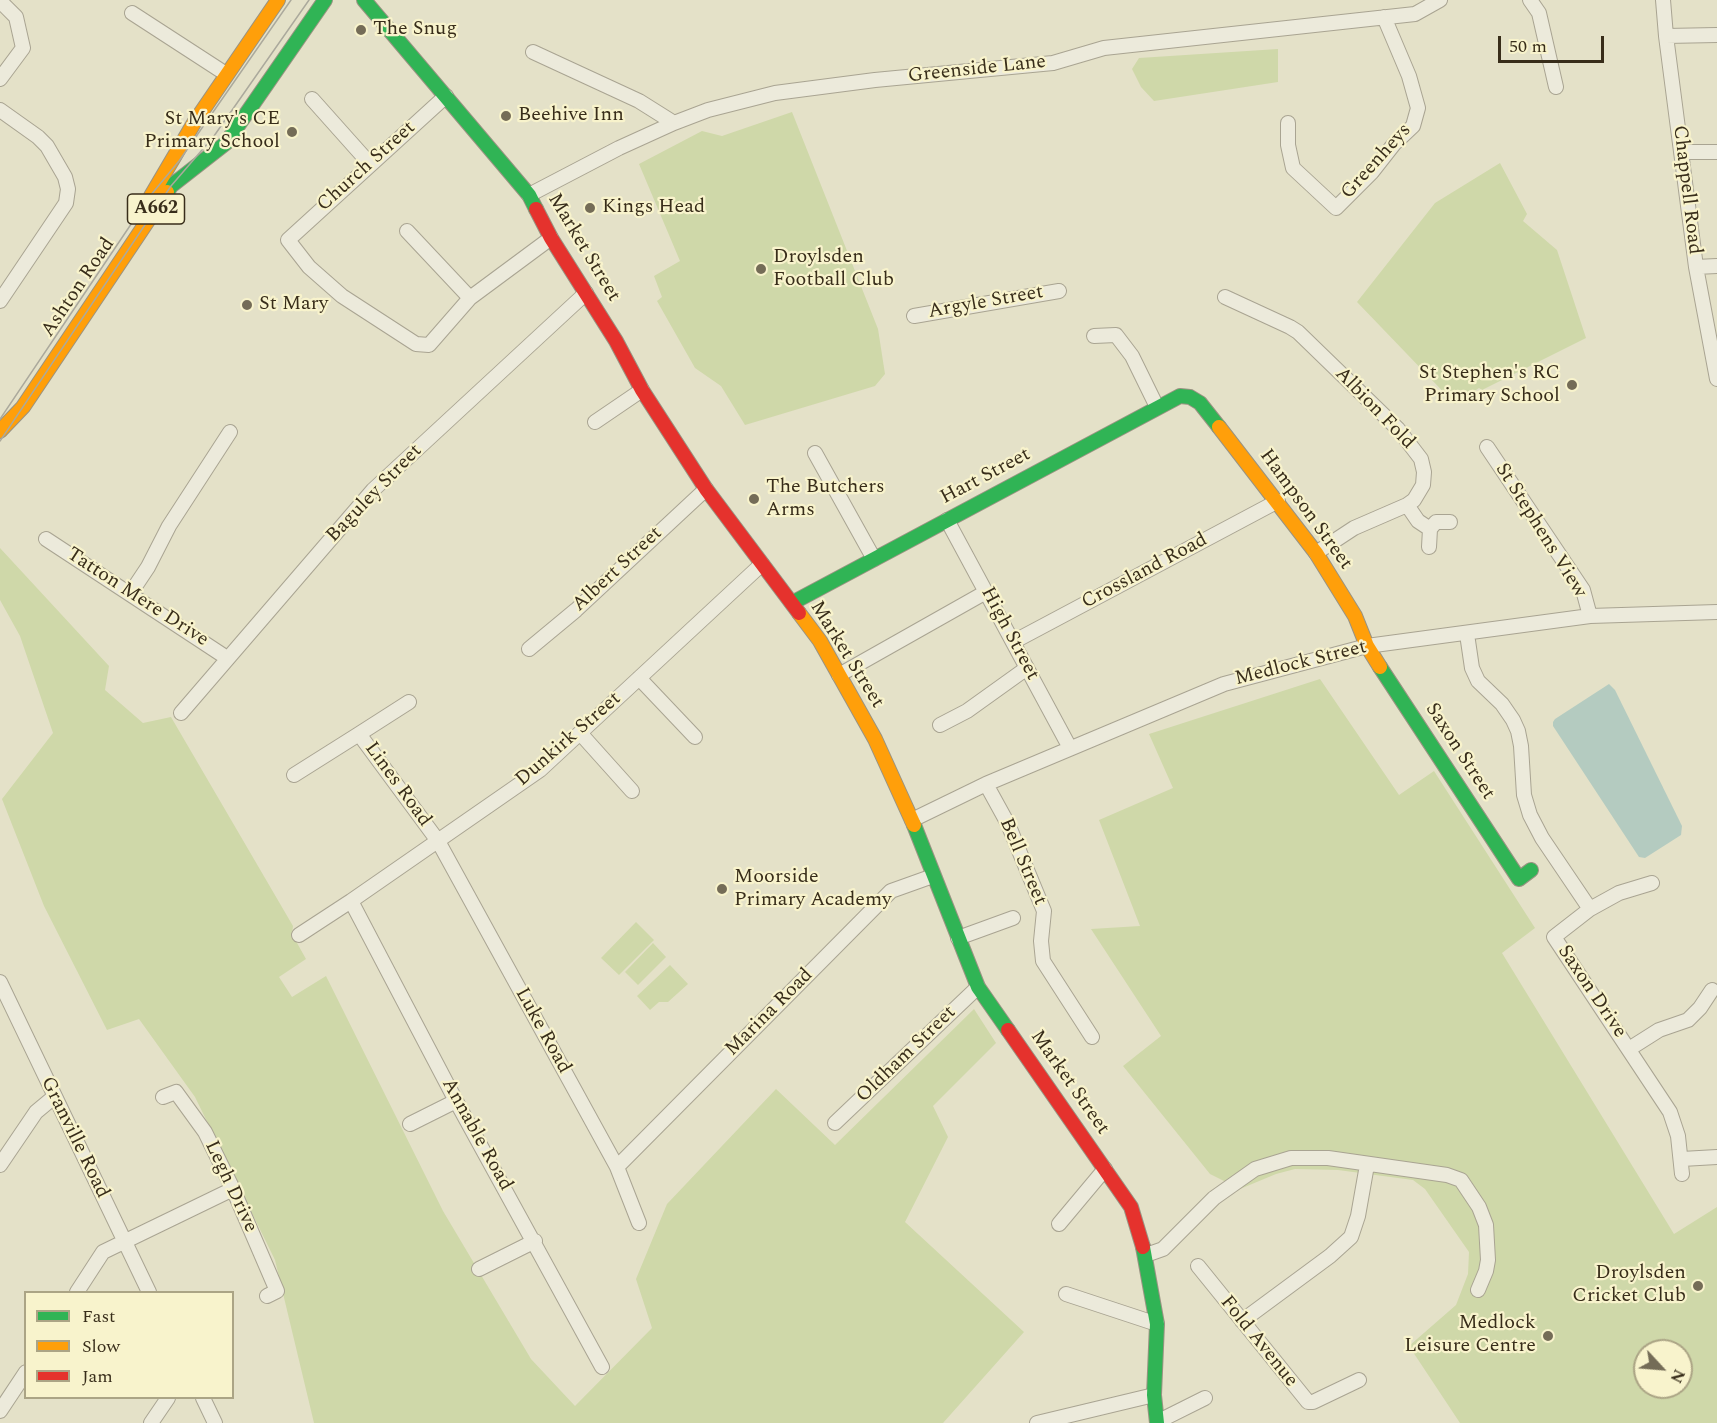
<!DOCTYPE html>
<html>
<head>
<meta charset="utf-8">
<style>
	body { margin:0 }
	#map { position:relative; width:1717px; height:1423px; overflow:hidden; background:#e4e1c8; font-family:Spectral,serif }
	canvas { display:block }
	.legend { position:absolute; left:24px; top:1291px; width:210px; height:108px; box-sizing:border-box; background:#f8f3cc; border:2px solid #aba485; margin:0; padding:8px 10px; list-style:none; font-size:18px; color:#382d1a }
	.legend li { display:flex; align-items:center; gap:12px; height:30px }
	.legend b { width:30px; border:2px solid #aba485 }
	.north { position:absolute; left:1633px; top:1339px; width:60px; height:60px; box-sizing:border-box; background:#f8f3cc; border:2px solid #aba485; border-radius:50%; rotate:116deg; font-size:16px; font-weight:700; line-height:24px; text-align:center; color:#382d1a }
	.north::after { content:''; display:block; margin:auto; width:21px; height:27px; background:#746c57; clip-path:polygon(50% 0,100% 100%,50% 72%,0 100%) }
	.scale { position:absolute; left:1498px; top:36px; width:106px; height:27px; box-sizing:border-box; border:3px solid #382d1a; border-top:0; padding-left:8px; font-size:18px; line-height:21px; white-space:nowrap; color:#382d1a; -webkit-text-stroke:4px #f8f3cc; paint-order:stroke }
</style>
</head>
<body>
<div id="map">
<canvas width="1717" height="1423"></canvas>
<ul class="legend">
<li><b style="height:8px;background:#30b455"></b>Fast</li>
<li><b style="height:8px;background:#ff9f0a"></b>Slow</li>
<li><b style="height:8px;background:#e5322d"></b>Jam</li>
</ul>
<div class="north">N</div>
<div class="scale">50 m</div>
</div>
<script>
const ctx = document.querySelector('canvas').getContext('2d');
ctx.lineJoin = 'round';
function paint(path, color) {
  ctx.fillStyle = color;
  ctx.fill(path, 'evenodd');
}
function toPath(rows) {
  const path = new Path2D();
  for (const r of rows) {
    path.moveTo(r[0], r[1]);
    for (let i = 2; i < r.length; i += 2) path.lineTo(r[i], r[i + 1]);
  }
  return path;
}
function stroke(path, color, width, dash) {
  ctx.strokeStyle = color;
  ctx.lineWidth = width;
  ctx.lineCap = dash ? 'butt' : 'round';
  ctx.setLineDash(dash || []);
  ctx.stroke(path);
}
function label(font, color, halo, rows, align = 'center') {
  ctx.font = font + ' Spectral,serif';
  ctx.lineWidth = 4.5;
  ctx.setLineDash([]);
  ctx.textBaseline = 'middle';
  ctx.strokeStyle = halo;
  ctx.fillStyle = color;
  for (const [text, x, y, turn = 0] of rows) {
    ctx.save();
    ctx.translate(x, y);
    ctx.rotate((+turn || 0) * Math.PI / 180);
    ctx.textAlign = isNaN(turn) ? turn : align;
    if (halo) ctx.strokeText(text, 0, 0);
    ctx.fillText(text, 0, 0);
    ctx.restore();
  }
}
paint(toPath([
	[1278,49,1278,82,1154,101,1141,87,1132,69,1139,58],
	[792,112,878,329,885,374,875,386,745,425,721,386,695,368,657,301,662,297,654,276,680,261,639,164,702,131,722,136],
	[1500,163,1527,214,1523,221,1557,250,1586,338,1482,390,1479,388,1455,404,1357,302,1435,203],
	[0,548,109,666,105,690,143,723,171,717,293,926,292,934,306,959,279,977,292,997,326,976,443,1211,531,1359,575,1406,652,1328,636,1279,667,1204,776,1089,835,1145,974,1009,996,1043,933,1106,948,1137,905,1222,1024,1332,943,1423,314,1423,275,1260,195,1097,139,1019,107,1030,44,906,2,799,53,733,20,636,0,600],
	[1320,679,1399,795,1434,771,1535,928,1502,953,1674,1234,1717,1207,1717,1423,1460,1423,1409,1346,1456,1305,1468,1274,1469,1252,1425,1189,1413,1180,1338,1170,1295,1169,1276,1174,1240,1189,1210,1174,1123,1066,1161,1036,1091,929,1140,926,1099,820,1173,788,1149,734],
	[1645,1351,1681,1351,1681,1387,1645,1387],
	[636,922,654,940,619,975,601,958],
	[653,943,666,957,638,985,625,972],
	[670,965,688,984,668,1002,659,1002,650,1010,637,996]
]), '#cfd8a9');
paint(toPath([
	[1609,684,1615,690,1682,826,1681,835,1645,858,1639,857,1553,726,1553,722,1555,719]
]), '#b4cbc0');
const street = toPath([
	[1530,0,1539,13,1556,87],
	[1663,0,1666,36,1696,267,1717,379],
	[0,1,16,17,23,48,0,79],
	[132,13,226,74],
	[1666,36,1717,35],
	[533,52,639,101,674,123],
	[446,96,288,240,309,267,342,296,416,344,429,345,470,298,551,238],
	[312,99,370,164],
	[0,110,38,137,47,146,65,177,68,189,66,203,0,301],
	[1288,123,1288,145,1293,168,1336,208,1372,172,1394,144,1413,126,1418,108,1409,76,1384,17],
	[1681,152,1717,152],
	[529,195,619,148,674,123,708,110,775,93,875,80,1053,63,1104,48,1415,14,1440,0],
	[407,231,470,298],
	[1696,267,1717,266],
	[1225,297,1290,327,1298,332,1398,429,1421,459,1424,472,1423,485,1414,500,1407,505,1354,528,1316,553],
	[914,316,1059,291],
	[1094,336,1116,335,1132,356,1157,407],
	[595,422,642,390],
	[1487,447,1583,590,1590,616],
	[815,453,874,559],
	[1407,505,1418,521,1430,529,1429,547],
	[947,520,1070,748],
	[1430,529,1436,522,1450,522],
	[46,539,227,658],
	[130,594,148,567,169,526,230,432],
	[1467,634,1472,668,1478,681,1502,704,1513,720,1518,731,1521,746,1524,795,1530,815,1542,838,1590,909,1554,937,1670,1112,1678,1136,1682,1174],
	[1013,642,1278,501],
	[529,649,576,610,706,489],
	[839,675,986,592],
	[639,678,695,737],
	[181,713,373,490,586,293],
	[940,725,967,711,1027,668],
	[580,733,632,791],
	[359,734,409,702],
	[294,775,359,734,438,841,617,1167,639,1223],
	[986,784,1008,824,1044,911,1041,941,1043,961,1092,1037],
	[912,820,986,784,1224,684,1367,646,1590,616,1717,612],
	[351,901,456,1101,602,1367],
	[1590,909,1619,893,1652,883],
	[299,935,351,901,540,770,762,564],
	[958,938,1013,918],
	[0,982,149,1292],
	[1629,1049,1659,1030,1688,1020,1700,1008,1712,990],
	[163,1097,176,1092,205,1132,233,1189,277,1291,267,1296],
	[835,1123,978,987],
	[410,1124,456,1101],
	[1682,1159,1717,1157],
	[0,1165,36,1112,54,1097],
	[617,1167,891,891,933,876],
	[1059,1224,1105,1169],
	[1146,1255,1163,1249,1214,1198,1255,1169,1291,1158,1328,1158,1447,1175,1461,1180,1479,1207,1486,1225,1488,1260,1486,1271,1478,1290],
	[1198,1266,1308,1402,1313,1402,1359,1380],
	[479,1269,535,1241],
	[77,1292,103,1252,233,1189],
	[1066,1294,1157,1324],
	[1242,1321,1330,1256,1351,1237,1358,1216,1367,1165],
	[203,1398,215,1423],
	[0,1411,26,1372],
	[1157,1422,1205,1398],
	[151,1423,168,1398],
	[1037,1423,1154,1395]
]);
const fast = toPath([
	[364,0,529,195,536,209],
	[167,192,171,186,226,143,325,0],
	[792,603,1180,396,1190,397,1200,403,1219,427],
	[1380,667,1519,879,1531,870],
	[914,825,978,987,1008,1030],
	[1143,1247,1157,1324,1154,1395,1157,1423]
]);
const slow = toPath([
	[151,196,194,123,278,0],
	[1219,427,1316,553,1355,616,1367,646,1380,667],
	[0,431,23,407,167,192],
	[799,613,820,641,875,739,914,825]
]);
const jam = toPath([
	[536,209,551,238,616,341,642,390,706,489,799,613],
	[1008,1030,1131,1207,1143,1247]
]);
stroke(street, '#a9a492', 16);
stroke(fast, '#999382', 16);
stroke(slow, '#999382', 16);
stroke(jam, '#999382', 16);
stroke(street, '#eceadb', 14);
stroke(fast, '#30b455', 14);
stroke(slow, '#ff9f0a', 14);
stroke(jam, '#e5322d', 14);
stroke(toPath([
	[0,419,150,196,179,161,291,0],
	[0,441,171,186,214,136,309,0]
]), '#aba99c', 1.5);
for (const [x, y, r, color] of [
	[361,30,6,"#746c57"],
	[506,116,6,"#746c57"],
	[292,132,6,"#746c57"],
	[590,208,6,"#746c57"],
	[761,269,6,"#746c57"],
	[247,305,6,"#746c57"],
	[1572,385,6,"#746c57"],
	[754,499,6,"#746c57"],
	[722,889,6,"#746c57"],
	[1698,1286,6,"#746c57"],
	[1548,1336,6,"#746c57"]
]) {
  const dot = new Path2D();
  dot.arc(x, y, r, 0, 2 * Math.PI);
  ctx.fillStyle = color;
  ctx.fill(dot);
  stroke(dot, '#f8f3cc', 2);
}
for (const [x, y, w] of [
	[156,209,57]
]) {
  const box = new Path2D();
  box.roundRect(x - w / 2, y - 15, w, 30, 4.5);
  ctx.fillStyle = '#f8f3cc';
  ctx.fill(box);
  stroke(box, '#382d1a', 1.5);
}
label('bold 18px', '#382d1a', null, [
	["A662",156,209]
]);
label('20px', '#382d1a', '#f8f3cc', [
	["The Snug",373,30],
	["Beehive Inn",518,116],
	["St Mary's CE",280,120,"right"],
	["Primary School",280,143,"right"],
	["Kings Head",602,208],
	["Droylsden",773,258],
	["Football Club",773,281],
	["St Mary",259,305],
	["St Stephen's RC",1560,374,"right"],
	["Primary School",1560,397,"right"],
	["The Butchers",766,488],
	["Arms",766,511],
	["Moorside",734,878],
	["Primary Academy",734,901],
	["Droylsden",1686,1274,"right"],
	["Cricket Club",1686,1297,"right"],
	["Medlock",1536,1324,"right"],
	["Leisure Centre",1536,1347,"right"]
], 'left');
label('20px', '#382d1a', '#f8f3cc', [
	["Greenside Lane",977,70,-6],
	["Greenheys",1377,162,-48],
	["Church Street",367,167,-42],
	["Chappell Road",1686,190,83],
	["Market Street",583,248,59],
	["Ashton Road",79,288,-56],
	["Argyle Street",986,303,-10],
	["Albion Fold",1374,409,46],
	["Hart Street",986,477,-28],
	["Baguley Street",375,494,-46],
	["Hampson Street",1305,510,54],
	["St Stephens View",1540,531,58],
	["Albert Street",618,570,-43],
	["Crossland Road",1145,572,-28],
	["Tatton Mere Drive",137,598,33],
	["High Street",1009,634,62],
	["Market Street",846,655,58],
	["Medlock Street",1301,664,-14],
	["Dunkirk Street",569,740,-41],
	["Saxon Street",1459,752,57],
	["Lines Road",397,785,54],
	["Bell Street",1022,862,67],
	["Saxon Drive",1591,992,56],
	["Marina Road",770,1013,-45],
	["Luke Road",542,1031,61],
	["Oldham Street",907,1055,-44],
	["Market Street",1069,1083,55],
	["Annable Road",476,1135,61],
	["Granville Road",74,1138,64],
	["Legh Drive",230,1187,65],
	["Fold Avenue",1258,1342,51]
]);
</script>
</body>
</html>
